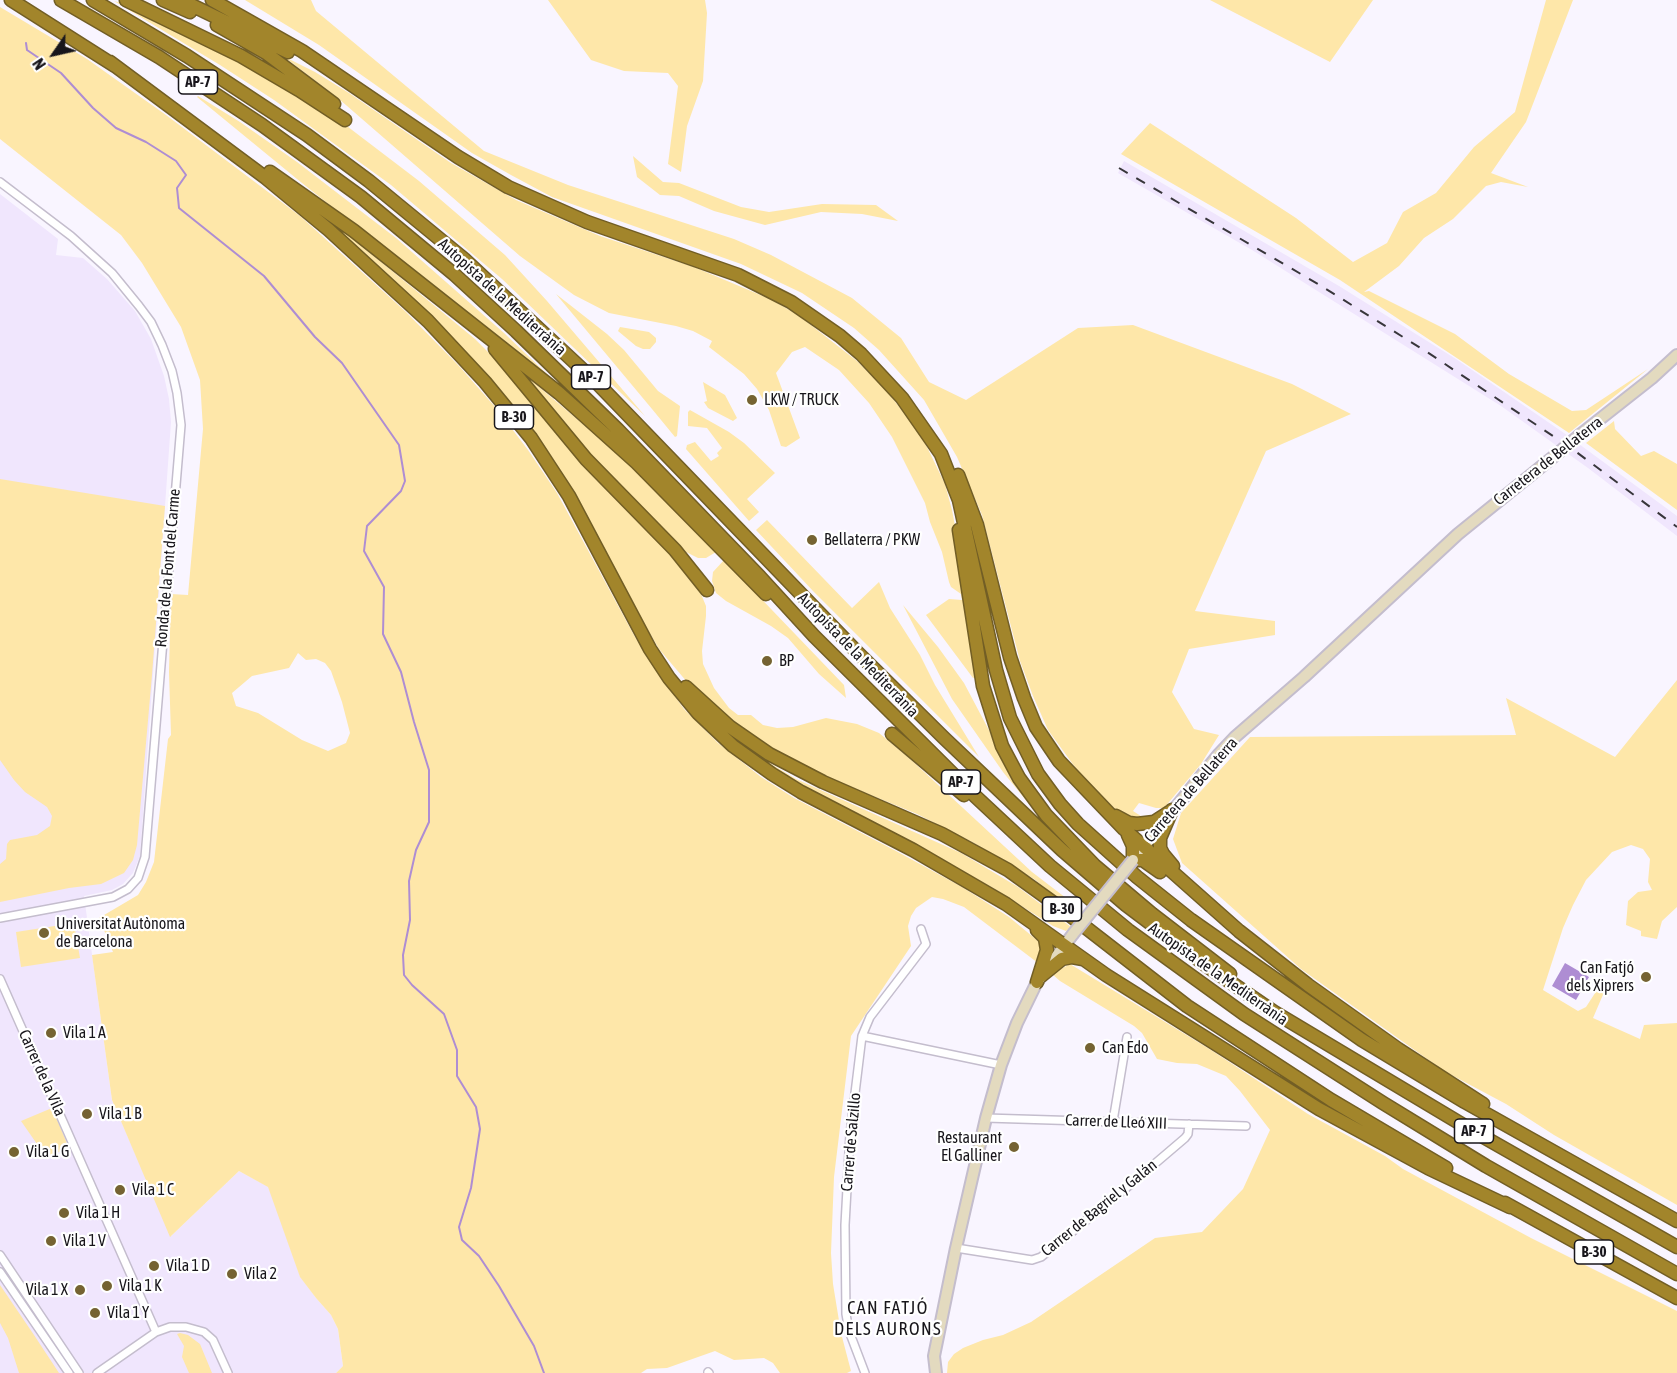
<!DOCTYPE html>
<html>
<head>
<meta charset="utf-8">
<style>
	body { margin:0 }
	#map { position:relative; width:1677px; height:1373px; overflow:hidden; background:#f9f5ff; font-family:"Asap Condensed",sans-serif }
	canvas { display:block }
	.north { position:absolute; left:24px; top:24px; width:60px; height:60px; -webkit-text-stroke:4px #fff; paint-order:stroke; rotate:236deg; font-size:16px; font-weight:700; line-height:24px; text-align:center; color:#18161b }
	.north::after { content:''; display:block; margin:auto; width:21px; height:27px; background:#18161b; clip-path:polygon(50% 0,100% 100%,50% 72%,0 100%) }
</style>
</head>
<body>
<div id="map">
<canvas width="1677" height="1373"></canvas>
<div class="north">N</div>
</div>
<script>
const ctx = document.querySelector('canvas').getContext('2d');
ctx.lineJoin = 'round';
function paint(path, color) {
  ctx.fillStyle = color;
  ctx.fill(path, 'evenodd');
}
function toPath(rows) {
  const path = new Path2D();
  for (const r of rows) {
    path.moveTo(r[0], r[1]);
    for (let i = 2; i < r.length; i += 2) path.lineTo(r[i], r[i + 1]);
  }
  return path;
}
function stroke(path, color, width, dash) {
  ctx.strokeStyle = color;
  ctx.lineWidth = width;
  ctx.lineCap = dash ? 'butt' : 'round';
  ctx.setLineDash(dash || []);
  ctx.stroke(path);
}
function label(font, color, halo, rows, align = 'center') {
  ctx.font = font + ' "Asap Condensed",sans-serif';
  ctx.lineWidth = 4.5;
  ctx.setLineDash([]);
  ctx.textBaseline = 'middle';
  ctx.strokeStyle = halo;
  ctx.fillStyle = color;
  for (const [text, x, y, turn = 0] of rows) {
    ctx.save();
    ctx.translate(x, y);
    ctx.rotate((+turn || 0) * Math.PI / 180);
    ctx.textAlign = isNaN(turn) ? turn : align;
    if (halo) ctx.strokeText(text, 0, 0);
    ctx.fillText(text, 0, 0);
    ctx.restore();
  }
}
paint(toPath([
	[1124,161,1339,286,1456,359,1564,433,1677,516,1677,536,1588,468,1501,406,1252,250,1118,173],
	[0,194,58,239,56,255,83,258,107,279,135,311,151,339,164,376,169,399,171,422,140,856,133,873,123,884,112,890,84,896,112,1100,171,1236,239,1171,269,1187,300,1276,316,1298,331,1315,338,1329,343,1366,336,1373,0,1373]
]), '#f0e6fd');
paint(toPath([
	[245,0,311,0,316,11,484,151,568,185,734,239,771,255,852,298,901,338,929,382,966,400,1078,328,1133,325,1292,384,1351,414,1266,451,1195,611,1275,621,1275,635,1189,649,1172,692,1194,729,1219,735,1201,764,1164,808,1156,808,1139,803,1133,811,1144,818,1139,819,1127,817,1114,808,1080,774,1048,730,1033,696,1020,661,982,515,957,457,924,400,879,350,854,328,802,293,741,264,552,197,511,175,472,153,319,45],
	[548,0,705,0,707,13,703,81,687,126,681,172,668,164,678,86,668,73,624,71,591,60],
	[1210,0,1373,0,1330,62],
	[1546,0,1573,0,1526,122,1491,173,1528,187,1501,182,1486,186,1453,219,1424,238,1399,266,1364,292,1369,291,1455,334,1509,374,1572,411,1586,410,1648,369,1569,433,1340,280,1121,154,1150,123,1296,218,1353,262,1387,243,1403,212,1436,193,1474,147,1515,112],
	[114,1,128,5,217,48,335,117,419,181,505,255,547,301,645,416,502,279,391,185,274,100,220,65],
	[0,7,87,59,166,115,300,216,406,312,459,366,496,408,528,450,557,493,635,637,659,674,684,709,718,743,761,777,794,798,896,851,962,887,1009,917,1038,941,1042,946,1038,963,964,907,943,899,932,897,916,908,911,916,908,926,911,946,851,1036,834,1177,831,1253,833,1284,841,1333,851,1371,847,1373,780,1373,773,1363,764,1358,734,1360,715,1351,667,1368,647,1369,641,1373,336,1373,343,1366,338,1329,331,1315,316,1298,300,1277,268,1187,239,1171,170,1237,112,1100,92,955,113,952,99,918,138,895,146,882,154,862,168,739,171,735,169,672,171,594,188,595,203,429,200,380,181,327,142,263,121,235,0,139],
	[298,653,306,660,316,659,325,663,331,671,342,702,350,733,346,743,328,751,302,740,258,713,236,706,232,693,252,676,289,668],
	[283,56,315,72,349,93,451,163,516,200,600,236,694,267,770,299,798,315,857,361,886,390,914,426,927,447,945,484,952,510,958,542,977,677,973,678,926,615,949,599,962,600,961,594,951,587,949,582,942,552,930,522,925,503,892,437,869,403,839,370,805,347,792,352,776,373,800,438,786,447,781,446,769,410,757,389,744,374,709,347,712,341,693,331,676,326,609,313,574,295,520,256,339,99],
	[198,96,240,122,297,162,396,238,504,333,571,397,297,179,197,97],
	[633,156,663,182,679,183,741,207,769,212,822,204,876,205,898,221,862,214,821,212,765,225,714,211,679,196,660,195,637,177],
	[341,229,475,339,493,357,593,476,665,547,701,594,706,606,706,616,702,651,703,664,714,688,729,708,738,715,751,715,763,725,777,728,793,727,826,718,857,724,879,733,908,757,1032,872,1083,911,1079,916,1034,879,974,843,917,814,822,775,759,742,699,696,659,649,630,599,576,498,548,455,339,232],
	[556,294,607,334,624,350,658,391,680,406,677,436,675,437,652,409],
	[620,327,649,332,656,338,656,342,650,349,643,349,636,346,618,331],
	[525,375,623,458,716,552,706,558,698,558,680,549,607,476,523,376],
	[703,382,725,395,737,418,733,421,708,408,704,402,707,401],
	[690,410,729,432,744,443,775,473,747,499,759,512,749,521,686,449,687,445,695,442,711,461,719,456,717,453,722,448,707,428,688,426,688,412],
	[1614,421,1615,429,1641,456,1654,451,1677,464,1677,510,1586,443],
	[0,479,165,506,152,675,137,845,133,860,124,873,101,884,69,888,0,902,0,864,6,859,7,844,10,840,37,835,50,826,52,816,47,807,25,792,14,780,0,760],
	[767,520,852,608,879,582,890,608,920,655,935,685,979,757,813,591,756,530],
	[724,560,844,685,846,698,819,674,788,638,771,626,726,601,716,593,712,581,713,572],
	[903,605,938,647,964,683,1010,770,1031,802,1029,804,1003,772,952,699],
	[1677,680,1677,907,1662,921,1657,939,1641,936,1641,931,1626,925,1628,901,1638,892,1652,890,1648,882,1650,859,1643,849,1631,845,1612,852,1586,880,1573,905,1563,928,1543,990,1578,1011,1586,1007,1599,987,1605,990,1593,1018,1640,1039,1644,1025,1677,1023,1677,1205,1554,1135,1506,1104,1444,1071,1301,969,1182,863,1173,839,1181,813,1250,737,1516,735,1506,698,1615,757],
	[748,750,796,779,961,853,1018,887,1071,927,1066,931,1053,926,993,888,792,782],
	[74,923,80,958,21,967,16,932],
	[1070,964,1211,1050,1308,1114,1385,1156,1403,1169,1531,1238,1677,1311,1677,1373,947,1373,948,1362,954,1354,963,1348,983,1340,1003,1335,1031,1322,1155,1238,1202,1232,1243,1189,1270,1130,1240,1091,1226,1076,1197,1064,1177,1063,1157,1059,1142,1033,1134,1026,1060,981,1052,974],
	[52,1108,69,1148,46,1157,21,1121],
	[0,1285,34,1335,59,1373,19,1373,8,1338,0,1323],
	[180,1333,188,1335,200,1344,212,1373,189,1373,182,1357,184,1346,177,1334]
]), '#fee7a9');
paint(toPath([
	[1565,963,1589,977,1576,1000,1552,986]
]), '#ae8dd3');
stroke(toPath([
	[26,43,27,50,61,73,93,108,116,128,146,142,176,161,186,175,177,188,179,208,264,276,315,337,342,363,399,445,405,481,401,491,367,526,364,551,384,587,383,634,401,672,414,722,429,770,429,822,416,850,409,881,410,920,403,955,404,975,412,985,444,1014,457,1050,457,1076,476,1107,480,1129,471,1188,459,1227,462,1240,479,1256,499,1286,534,1346,544,1373]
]), '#ae8dd3', 2);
const street = toPath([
	[0,182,71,236,112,273,139,306,151,322,162,345,172,371,177,393,181,425,145,857,138,878,128,889,113,897,0,918],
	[0,979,156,1332],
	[862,1036,1001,1065],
	[986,1118,1246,1126],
	[1113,1121,1127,1037],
	[956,1248,1032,1260,1041,1257,1131,1184,1185,1138,1188,1134,1189,1124],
	[0,1255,79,1373],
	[0,1272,69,1373],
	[708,1372,709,1373],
	[97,1373,156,1332,170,1327,186,1327,204,1332,213,1340,228,1373],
	[865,1373,849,1331,846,1314,845,1225,850,1134,862,1036,870,1017,926,944,921,929]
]);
const secondary = toPath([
	[1581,434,1652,378,1677,355],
	[1133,860,1219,754,1235,737,1304,677,1458,534,1563,449],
	[936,1373,934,1356,956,1248,986,1118,1001,1065,1017,1023,1037,982,1073,934]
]);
const highway = toPath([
	[11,0,115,66],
	[61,0,159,57,262,125,361,197,455,275,516,331,618,430,760,577,814,636,975,796,1050,866,1128,930,1244,1014,1383,1103,1486,1166,1677,1274],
	[93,0,187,56,307,135,369,181,464,259,599,385,856,651,944,738,1062,850,1126,905,1207,966,1274,1012,1468,1128,1677,1247],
	[126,0,241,56,299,90,345,120],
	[163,0,190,12],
	[181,0,288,52],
	[212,0,302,51,458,157,508,187,587,222,738,275,791,302,840,336,861,354,902,398,941,454,959,500,996,670,1010,718,1038,774,1060,804,1078,824,1137,877,1191,920,1362,1040,1465,1102,1677,1221],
	[217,25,266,53,334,104],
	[110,62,266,178,329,230,428,321,485,382,531,438,569,496,650,649,669,678,698,713,733,746,772,774,801,792,913,850,1006,904,1106,975,1319,1109,1428,1168,1510,1207],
	[270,172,354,231,559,393,637,463,766,594],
	[495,349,586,459,675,550,707,590],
	[958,475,977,525,1010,657,1024,698,1036,727,1059,761,1124,829,1239,931,1308,985,1398,1049,1483,1104],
	[959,530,983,686,1002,746,1019,778,1046,815,1094,865,1152,914,1230,974],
	[686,687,730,727,769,754,823,782,942,834,1008,870,1058,906,1187,1006,1331,1100,1446,1168],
	[892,734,964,795],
	[1172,810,1160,838,1160,848,1163,854,1173,866],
	[1116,816,1129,823,1137,824,1154,822,1171,811],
	[1128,835,1133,846,1133,860,1143,860,1160,872],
	[1037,930,1045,938,1047,950,1037,982],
	[1041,976,1062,959,1072,957,1083,959],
	[1505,1203,1677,1298]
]);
stroke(street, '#c4bdcd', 10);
stroke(secondary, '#c4bdcd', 14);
stroke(highway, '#725e25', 15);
stroke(street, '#fff', 7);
stroke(secondary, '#e3dabf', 10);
stroke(highway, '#a2852b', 12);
stroke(toPath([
	[1119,168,1318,284,1427,352,1571,448,1677,527]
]), '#38363b', 2, [10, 10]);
const secondaryBridge = toPath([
	[1563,449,1581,434],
	[1073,934,1133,860]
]);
stroke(secondaryBridge, '#c4bdcd', 14, []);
stroke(secondaryBridge, '#e3dabf', 10);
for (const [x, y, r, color] of [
	[752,400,6,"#756332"],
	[812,540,6,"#756332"],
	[767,661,6,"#756332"],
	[44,933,6,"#756332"],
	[1646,977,6,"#756332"],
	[51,1033,6,"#756332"],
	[1090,1048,6,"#756332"],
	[87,1114,6,"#756332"],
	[1014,1147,6,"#756332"],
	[14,1152,6,"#756332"],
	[120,1190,6,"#756332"],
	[64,1213,6,"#756332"],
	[51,1241,6,"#756332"],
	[154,1266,6,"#756332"],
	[232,1274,6,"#756332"],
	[107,1286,6,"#756332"],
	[80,1290,6,"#756332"],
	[95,1313,6,"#756332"]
]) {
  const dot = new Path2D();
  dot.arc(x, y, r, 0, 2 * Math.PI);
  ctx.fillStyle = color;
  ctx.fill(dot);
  stroke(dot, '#fff', 2);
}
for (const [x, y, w] of [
	[198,82,39],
	[591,377,39],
	[514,417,39],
	[961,782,39],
	[1062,909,39],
	[1474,1131,39],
	[1594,1252,39]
]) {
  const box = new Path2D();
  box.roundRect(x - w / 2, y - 12, w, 24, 4.5);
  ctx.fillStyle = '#fff';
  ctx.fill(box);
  stroke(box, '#18161b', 1.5);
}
label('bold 15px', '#18161b', null, [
	["AP-7",198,82],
	["AP-7",591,377],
	["B-30",514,417],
	["AP-7",961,782],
	["B-30",1062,909],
	["AP-7",1474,1131],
	["B-30",1594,1252]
]);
label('16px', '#18161b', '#fff', [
	["Autopista de la Mediterrània",502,297,42],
	["Carretera de Bellaterra",1548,461,-38],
	["Ronda de la Font del Carme",168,568,-85],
	["Autopista de la Mediterrània",858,655,46],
	["Carretera de Bellaterra",1191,790,-49],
	["Autopista de la Mediterrània",1218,974,35],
	["Carrer de la Vila",42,1073,66],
	["Carrer de Lleó XIII",1116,1122,2],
	["Carrer de Salzillo",851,1142,-85],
	["Carrer de Bagriel y Galán",1099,1208,-39]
]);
label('16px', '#18161b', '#fff', [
	["LKW / TRUCK",764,400],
	["Bellaterra / PKW",824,540],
	["BP",779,661],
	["Universitat Autònoma",56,924],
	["de Barcelona",56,942],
	["Can Fatjó",1634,968,"right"],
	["dels Xiprers",1634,986,"right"],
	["Vila 1 A",63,1033],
	["Can Edo",1102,1048],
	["Vila 1 B",99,1114],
	["Restaurant",1002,1138,"right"],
	["El Galliner",1002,1156,"right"],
	["Vila 1 G",26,1152],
	["Vila 1 C",132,1190],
	["Vila 1 H",76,1213],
	["Vila 1 V",63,1241],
	["Vila 1 D",166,1266],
	["Vila 2",244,1274],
	["Vila 1 K",119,1286],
	["Vila 1 X",68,1290,"right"],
	["Vila 1 Y",107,1313]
], 'left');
ctx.letterSpacing = '1.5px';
label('18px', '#18161b', '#fff', [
	["CAN FATJÓ",888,1308],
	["DELS AURONS",888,1329]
]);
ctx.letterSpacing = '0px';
</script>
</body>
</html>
